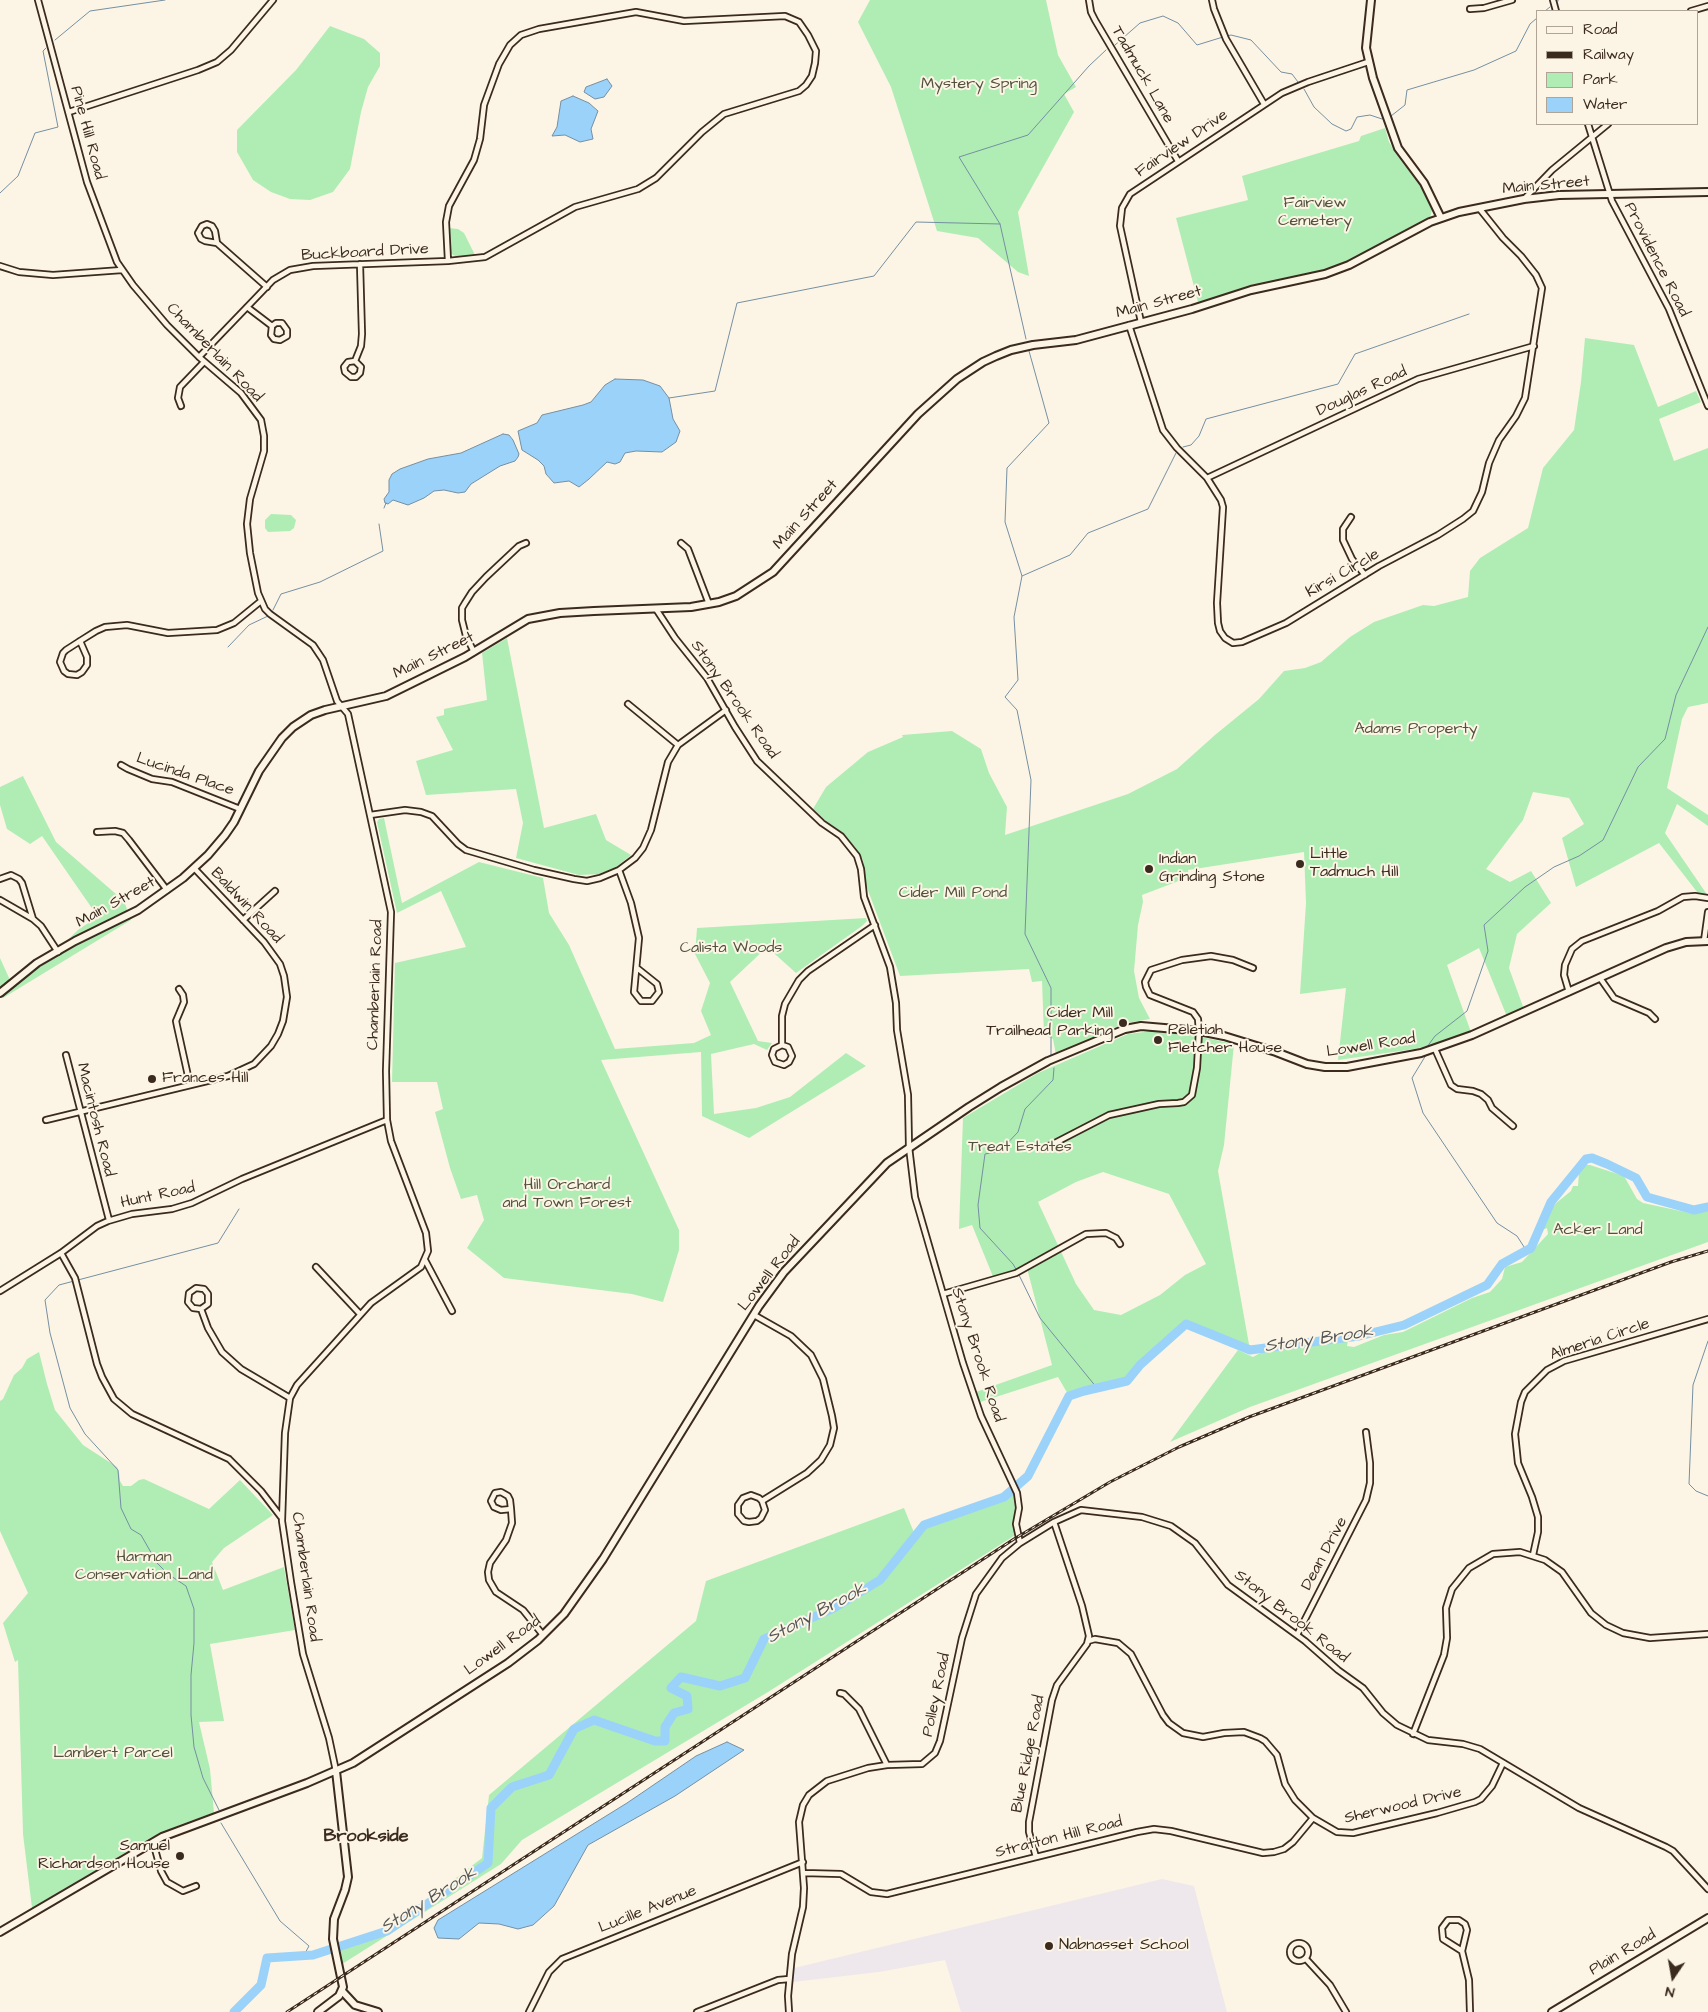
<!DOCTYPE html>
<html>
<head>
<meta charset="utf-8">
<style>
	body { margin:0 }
	#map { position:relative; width:1708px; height:2012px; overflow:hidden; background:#fcf5e5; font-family:"Architects Daughter",sans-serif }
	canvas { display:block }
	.legend { position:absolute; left:1536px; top:10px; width:162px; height:115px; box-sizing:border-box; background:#fcf5e5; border:1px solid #afa495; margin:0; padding:6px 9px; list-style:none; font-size:15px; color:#3b2a1e }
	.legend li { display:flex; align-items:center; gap:10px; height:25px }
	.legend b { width:25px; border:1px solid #afa495 }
	.north { position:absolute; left:1648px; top:1952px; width:50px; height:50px; -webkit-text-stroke:4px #fcf5e5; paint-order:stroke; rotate:192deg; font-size:14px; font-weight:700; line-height:20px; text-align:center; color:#3b2a1e }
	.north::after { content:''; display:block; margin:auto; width:18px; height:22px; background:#3b2a1e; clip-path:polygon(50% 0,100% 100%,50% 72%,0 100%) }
</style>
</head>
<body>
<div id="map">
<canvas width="1708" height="2012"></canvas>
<ul class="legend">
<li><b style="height:6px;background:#fcf5e5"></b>Road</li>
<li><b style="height:6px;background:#3b2a1e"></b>Railway</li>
<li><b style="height:14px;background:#b0edb4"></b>Park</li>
<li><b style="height:14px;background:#9bd2fa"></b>Water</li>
</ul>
<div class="north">N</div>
</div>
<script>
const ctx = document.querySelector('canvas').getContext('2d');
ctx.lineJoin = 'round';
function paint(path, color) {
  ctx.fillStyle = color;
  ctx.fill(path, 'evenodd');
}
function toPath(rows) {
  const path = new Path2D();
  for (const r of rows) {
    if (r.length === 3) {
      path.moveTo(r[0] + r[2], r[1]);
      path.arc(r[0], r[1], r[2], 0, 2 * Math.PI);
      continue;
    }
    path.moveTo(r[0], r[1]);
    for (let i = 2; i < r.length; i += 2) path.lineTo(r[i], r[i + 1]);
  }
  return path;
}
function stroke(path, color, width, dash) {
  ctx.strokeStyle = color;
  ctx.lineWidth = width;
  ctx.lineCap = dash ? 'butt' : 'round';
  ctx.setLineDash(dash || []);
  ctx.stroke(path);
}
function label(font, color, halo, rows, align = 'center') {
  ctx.font = font + ' "Architects Daughter",sans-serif';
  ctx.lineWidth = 4;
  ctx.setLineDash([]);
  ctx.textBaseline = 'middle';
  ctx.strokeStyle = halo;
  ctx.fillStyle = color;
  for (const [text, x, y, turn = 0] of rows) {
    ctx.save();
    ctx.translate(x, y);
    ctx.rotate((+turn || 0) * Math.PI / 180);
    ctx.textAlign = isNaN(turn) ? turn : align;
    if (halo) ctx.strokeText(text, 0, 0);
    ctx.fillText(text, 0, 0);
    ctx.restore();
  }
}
paint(toPath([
	[1162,1879,1194,1886,1227,2012,961,2012,945,1960,879,1972,793,1982,794,1968]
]), '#eee8ec');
paint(toPath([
	[870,0,1046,0,1058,55,1076,87,1064,94,1074,112,1018,212,1029,276,1018,272,978,238,937,231,891,87,858,22],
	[330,26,364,39,380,53,380,66,368,87,361,112,350,169,333,192,310,200,290,199,271,192,253,180,237,152,237,130,296,70],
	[1385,128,1389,142,1397,155,1421,187,1432,210,1430,218,1357,259,1333,268,1232,292,1198,302,1176,218,1248,200,1242,176,1359,141,1361,136],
	[449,228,458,229,464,233,475,255,458,257,453,255,451,253],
	[1585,338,1634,345,1658,407,1696,391,1701,402,1659,419,1674,461,1708,448,1708,703,1688,707,1682,719,1667,788,1708,815,1708,826,1677,804,1665,833,1708,896,1701,897,1659,843,1576,887,1562,838,1584,824,1569,798,1533,792,1523,820,1486,869,1510,882,1531,871,1551,903,1517,934,1509,968,1525,1012,1508,1019,1479,948,1447,965,1472,1035,1414,1049,1338,1060,1346,988,1300,994,1306,903,1304,852,1188,870,1189,877,1142,895,1143,902,1138,925,1134,971,1139,998,1150,1019,1122,1024,1056,1055,1053,1039,1044,1035,1042,981,1032,982,1029,969,900,976,866,885,863,860,855,847,813,809,826,787,868,752,903,737,902,735,952,731,981,749,989,773,1007,807,1005,835,1128,794,1177,769,1215,735,1259,699,1284,671,1305,668,1321,662,1350,637,1374,622,1423,605,1434,606,1468,597,1470,571,1480,558,1528,528,1543,468,1574,430,1581,382],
	[271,514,291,515,296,520,294,528,290,531,268,532,265,528,265,520],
	[507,638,544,828,596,814,606,840,631,855,615,868,602,874,579,875,516,858,523,823,516,789,426,795,416,761,453,750,436,717,444,715,444,709,487,700,482,653],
	[23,776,56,842,124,901,131,920,3,998,0,991,0,958,10,980,55,952,79,929,98,917,42,836,30,844,7,829,0,805,0,787],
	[384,818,402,903,479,862,543,878,549,913,569,945,615,1049,694,1043,711,1035,701,1011,710,983,695,954,697,928,866,918,867,921,862,926,796,973,767,947,730,982,758,1041,772,1043,767,1050,754,1044,711,1054,714,1114,756,1108,790,1097,846,1053,866,1066,749,1138,702,1116,701,1052,601,1060,679,1230,679,1250,663,1302,632,1294,504,1278,467,1248,484,1220,477,1195,461,1199,450,1168,435,1112,443,1109,437,1082,392,1082,395,963,466,947,441,891,397,913,377,822,379,819],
	[1152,1031,1206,1038,1234,1044,1224,1145,1218,1171,1250,1350,1186,1324,1140,1365,1127,1381,1069,1396,1058,1377,977,1403,973,1393,1052,1365,1027,1268,994,1279,972,1225,959,1229,963,1118,1038,1073,1128,1034],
	[1103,1172,1169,1194,1206,1264,1185,1275,1160,1295,1121,1315,1094,1310,1076,1284,1038,1202,1076,1182],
	[1585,1165,1590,1165,1624,1176,1637,1199,1643,1203,1690,1213,1708,1211,1708,1242,1250,1407,1170,1442,1238,1350,1253,1357,1262,1352,1312,1346,1342,1340,1348,1341,1347,1346,1354,1347,1384,1335,1403,1332,1472,1298,1490,1292,1502,1279,1505,1267,1522,1262,1548,1234,1547,1228,1540,1231,1540,1226,1555,1204,1571,1191,1573,1186,1578,1186,1579,1172],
	[39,1352,47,1384,55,1410,83,1445,117,1467,119,1472,120,1481,123,1486,131,1486,139,1480,144,1479,209,1509,240,1480,273,1515,224,1548,212,1562,223,1590,284,1567,295,1630,210,1644,224,1721,199,1722,210,1769,214,1813,182,1824,150,1838,32,1908,23,1834,18,1660,15,1662,3,1623,28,1593,0,1531,0,1401,3,1399,14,1375,22,1368,27,1359],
	[1017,1493,1017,1534,768,1692,522,1840,501,1864,339,1966,334,1951,387,1931,482,1858,489,1795,696,1621,706,1581,904,1508,915,1535,924,1525]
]), '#b0edb4');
const water = toPath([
	[607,79,612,86,604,97,595,99,584,92,586,87,607,79],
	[573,96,589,103,598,111,591,129,593,139,580,142,565,135,552,136,557,127,561,101,573,96],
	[615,379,643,380,660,386,669,398,673,419,680,431,676,442,662,452,636,451,625,453,620,462,615,464,607,462,589,479,579,487,569,481,554,483,546,474,544,466,538,460,522,450,518,431,537,423,542,415,583,405,591,402,605,385,615,379],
	[503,434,509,435,513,440,519,454,518,457,515,461,500,466,471,484,465,492,458,493,444,490,434,491,424,498,408,505,393,500,388,504,385,503,384,499,389,492,389,480,392,474,400,469,428,459,461,453,503,434],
	[727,1742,744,1750,675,1796,588,1845,554,1906,533,1925,518,1929,499,1924,479,1923,459,1939,438,1938,434,1928,438,1920,627,1803,696,1756,727,1742]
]);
paint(water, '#9bd2fa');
stroke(water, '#758fa2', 1);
stroke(toPath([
	[1558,1,1558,0],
	[1545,11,1550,7],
	[1227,36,1231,35,1251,40,1281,72,1292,74,1298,82],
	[55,40,90,11,165,0],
	[1115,45,1140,23,1163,16,1178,23,1197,45,1223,37],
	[1304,89,1314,107,1332,124,1346,131,1351,129,1357,117,1370,115,1382,119],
	[1391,116,1405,105,1407,90,1474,70,1516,51,1530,24,1537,18],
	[0,193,18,176,35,133,58,127,43,51,46,48],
	[1026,339,1000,224,959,157,1028,135,1089,66,1106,50],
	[1029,351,1049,423,1007,468,1005,522,1022,576,1014,617,1018,680,1005,697,1017,710,1031,780,1025,934,1051,988,1051,1055],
	[669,398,715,391,737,303,874,276,916,222,1000,224],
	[1183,447,1191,445,1199,436,1206,419,1338,384,1355,354,1469,314],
	[384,508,386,503],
	[1022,576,1070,555,1088,533,1148,509,1176,453],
	[273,610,281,594,320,582,383,551,379,524],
	[228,647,249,625,268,616],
	[1427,1047,1435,1036,1467,1011,1488,951,1484,925,1525,887,1554,867,1579,856,1603,840,1638,767,1665,739,1676,695,1708,627],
	[1426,1055,1412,1078,1423,1113,1497,1223,1517,1236,1526,1250],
	[1017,1271,1013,1264,980,1228,978,1205,985,1154,1000,1151,1018,1132,1025,1109,1053,1080,1054,1068],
	[1019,1275,1040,1318,1097,1388],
	[1708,1341,1693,1385,1689,1484,1696,1491,1708,1496],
	[219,1810,203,1778,194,1747,191,1715,191,1675,194,1643,194,1609,186,1586,168,1574,157,1563,141,1535,131,1529,121,1508,118,1470,85,1434,70,1408,50,1333,45,1300,59,1285,218,1243,239,1209],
	[221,1823,280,1921,309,1946,304,1955]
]), '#758fa2', 1);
stroke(toPath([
	[234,2012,261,1985,267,1958,313,1955,387,1931,488,1863,491,1808,512,1787,549,1775,574,1729,594,1720,655,1741,665,1741,665,1727,674,1713,688,1709,687,1696,671,1688,681,1677,720,1686,745,1678,764,1639,834,1608,880,1580,924,1525,1004,1497,1028,1476,1069,1396,1084,1391,1127,1381,1140,1365,1186,1324,1250,1350,1359,1336,1404,1325,1487,1285,1502,1264,1531,1248,1551,1202,1586,1159,1592,1158,1607,1164,1636,1178,1647,1197,1694,1210,1708,1207]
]), '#9bd2fa', 9);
const street = toPath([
	[38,0,87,182,117,262,133,285,167,325,199,357,241,393,261,420,264,436,264,451,250,499,247,524,250,553,258,593,265,609,270,614,313,645,323,660,337,701,348,714,391,912,386,1071,387,1120,391,1141,426,1233,428,1251,421,1267,371,1303,297,1385,290,1398,285,1433,282,1521,291,1582,303,1654,329,1738,336,1771],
	[1089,0,1091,12,1095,20,1178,161],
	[1212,0,1214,9,1226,39,1264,104],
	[1553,0,1556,11],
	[1470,9,1484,8,1512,0],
	[1691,11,1708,6],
	[69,112,198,70,217,62,231,50,273,0],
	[1588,124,1612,201,1669,309,1708,406],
	[1524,199,1552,170,1608,124],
	[217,243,215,231,212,226,207,224,202,226,198,233,201,239,205,241,217,243,267,287],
	[0,266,19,272,53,275,122,270],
	[247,307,272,326,271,335,274,339,280,340,287,336,287,330,282,323,276,323,272,326],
	[1141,322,1120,226,1122,208,1130,194,1282,93,1308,82,1368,62],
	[1129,325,1163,430,1177,448,1207,478,1221,500,1223,507,1217,603,1218,623,1220,631,1225,638,1233,643,1242,642,1286,623,1379,566,1438,535,1463,519,1473,511,1482,492,1489,463,1499,440,1516,416,1525,398,1542,288,1536,275,1521,256,1503,238,1479,208],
	[199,357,273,280,290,270,313,266,448,261,446,222,449,206,474,160,480,139,484,105,499,64,510,45,521,35,539,29,636,12,684,21,785,16,799,22,808,35,816,51,815,63,812,76,806,85,799,91,724,114,702,132,656,178,638,189,575,207,485,257,448,261],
	[355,361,361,367,360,373,356,377,351,377,345,372,344,367,348,362,355,361,361,346,362,334,360,264],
	[181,406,178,398,180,387,204,362],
	[1207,478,1418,379,1534,346],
	[1351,517,1343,529,1343,540,1352,559,1365,575],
	[681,543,688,549,709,604],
	[656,609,675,638,707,678,735,727,757,761,822,823,841,836,857,856,861,869,864,897,890,967,896,1003,897,1030,908,1095,909,1147,915,1197,963,1363,981,1416,1017,1493,1019,1508,1016,1524,1020,1543,1054,1522,1081,1510,1142,1517,1171,1526,1195,1543,1228,1585,1305,1641,1338,1670,1363,1688,1383,1713,1397,1725,1428,1740,1463,1744,1480,1749,1579,1808,1666,1847,1673,1851,1708,1889],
	[80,641,87,657,87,665,82,672,77,675,68,674,64,671,60,662,63,653,66,650,80,641,96,631,105,627,127,625,168,633,217,630,234,623,261,601],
	[474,652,466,636,462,620,462,608,465,603,472,592,486,577,519,546,526,543],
	[628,704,678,745],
	[121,765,128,769,152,779,172,782,240,809],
	[370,815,405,810,421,812,432,816,458,844,466,850,534,870,574,879,587,881,600,878,619,870,635,858,643,848,651,830,668,762,678,745,726,710],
	[97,832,115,831,123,833,129,840,167,890],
	[619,870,631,903,639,938,634,992,641,1001,652,1001,659,992,657,984,637,968],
	[0,879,11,875,19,879,22,883,33,919],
	[0,900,33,919,41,926,58,952],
	[243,920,275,891],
	[1704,941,1708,912],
	[1600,978,1614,998,1649,1013,1655,1019],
	[179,989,183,995,184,1002,176,1021,177,1026,190,1085],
	[1569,992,1564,975,1565,965,1572,949,1582,941,1658,911,1683,897,1695,896,1708,898],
	[782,1045,774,1049,772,1055,775,1062,784,1065,789,1062,792,1056,788,1047,782,1045,782,1016,785,1004,799,980,808,971,875,925],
	[1435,1049,1451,1085,1457,1089,1473,1091,1481,1094,1488,1100,1492,1108,1513,1126],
	[66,1055,109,1220],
	[46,1120,228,1076,254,1064,271,1046,278,1034,283,1021,287,997,284,976,280,964,264,942,194,868],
	[1049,1146,1109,1115,1159,1104,1178,1103,1184,1102,1192,1095,1197,1068,1199,1031,1198,1019,1193,1012,1150,995,1146,987,1145,982,1151,970,1182,960,1211,956,1233,960,1253,968],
	[61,1253,75,1278,97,1364,102,1377,114,1399,132,1414,229,1459,261,1491,281,1517],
	[425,1260,452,1311],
	[316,1267,360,1314],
	[0,1291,61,1253,97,1226,108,1221,132,1214,172,1209,192,1203,242,1179,387,1120],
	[943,1294,1016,1273,1086,1234,1106,1233,1116,1238,1120,1244],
	[201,1309,193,1308,188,1302,189,1293,196,1288,204,1289,208,1294,208,1304,201,1309,208,1328,222,1352,241,1369,290,1398],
	[754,1315,791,1336,811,1355,823,1379,832,1416,834,1428,830,1445,821,1460,807,1473,762,1501,765,1510,761,1518,757,1521,749,1522,744,1521,738,1514,738,1505,743,1498,751,1495,759,1498,762,1501],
	[511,1509,501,1510,494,1507,491,1501,495,1493,501,1492,508,1496,510,1500,511,1509,512,1523,506,1540,490,1563,488,1572,489,1580,496,1592,523,1610,543,1635],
	[1533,1555,1538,1532,1538,1517,1532,1497,1518,1463,1515,1434,1521,1402,1525,1392,1547,1370,1564,1361,1708,1319],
	[1297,1635,1366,1500,1370,1483,1370,1463,1366,1432],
	[1088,1641,1095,1639,1118,1643,1131,1654,1163,1715,1169,1723,1183,1733,1203,1737,1224,1733,1244,1732,1260,1738,1265,1741,1277,1755,1285,1784,1295,1800,1313,1818,1337,1832,1353,1833,1437,1813,1475,1802,1481,1799,1492,1786,1503,1763],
	[840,1693,844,1694,859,1709,887,1765],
	[1413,1734,1444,1655,1447,1638,1446,1608,1452,1589,1469,1568,1493,1554,1520,1552,1545,1560,1562,1572,1591,1613,1606,1625,1623,1633,1650,1638,1708,1634],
	[153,1842,161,1871,167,1882,183,1891,196,1886],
	[1036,1857,1029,1832,1029,1822,1052,1700,1057,1685,1087,1644,1089,1636,1082,1606,1054,1522],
	[804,1873,841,1874,871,1892,887,1894,1137,1832,1154,1829,1171,1831,1263,1853,1274,1852,1284,1849,1293,1842,1313,1818],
	[1299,1952,9],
	[1462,1951,1443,1939,1442,1928,1448,1920,1459,1920,1465,1924,1467,1930,1462,1951,1469,1980,1470,2012],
	[1306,1959,1330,1985,1346,2012],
	[529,2012,549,1972,562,1959,803,1862],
	[697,2012,778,1980,789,1979],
	[789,2012,788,1996,792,1954,803,1907,804,1888,799,1822,803,1805,809,1795,827,1781,868,1768,887,1765,922,1764,935,1753,940,1741,962,1638,976,1594,1002,1558,1020,1543]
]);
const secondary = toPath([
	[1371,0,1366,48,1373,78,1398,148,1424,183,1441,218],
	[0,993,37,963,75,941,138,910,183,878,208,855,225,835,234,822,259,771,282,738,293,727,311,715,325,710,386,696,465,657,528,619,560,613,594,611,691,607,719,602,736,596,773,572,918,414,957,379,983,362,996,356,1011,350,1033,345,1076,340,1192,309,1251,290,1325,274,1349,265,1430,222,1459,212,1524,199,1559,195,1708,192],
	[0,1932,162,1837,307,1783,353,1763,508,1663,538,1640,564,1614,603,1559,759,1306,784,1272,887,1163,969,1107,1001,1087,1048,1061,1125,1029,1141,1026,1199,1031,1224,1036,1276,1052,1307,1064,1325,1067,1347,1067,1421,1053,1472,1035,1666,948,1686,942,1708,941],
	[342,1991,355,2005,378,2012],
	[318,2012,339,1996,343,1987,333,1939,334,1919,345,1890,348,1877,336,1771],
	[1552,2012,1708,1918]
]);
stroke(street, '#3b2a1e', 8);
stroke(secondary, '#3b2a1e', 10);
stroke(street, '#fcf5e5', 4.5);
stroke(secondary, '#fcf5e5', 6);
const rail = toPath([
	[287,2012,1014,1539,1110,1482,1179,1447,1249,1417,1671,1262,1708,1251]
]);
stroke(rail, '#3b2a1e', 3);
stroke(rail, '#fcf5e5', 1, [4]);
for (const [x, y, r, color] of [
	[1300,864,5,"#3b2a1e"],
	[1149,869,5,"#3b2a1e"],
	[1123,1023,5,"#3b2a1e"],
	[1158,1040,5,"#3b2a1e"],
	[152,1079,5,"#3b2a1e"],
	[180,1856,5,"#3b2a1e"],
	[1049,1946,5,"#3b2a1e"]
]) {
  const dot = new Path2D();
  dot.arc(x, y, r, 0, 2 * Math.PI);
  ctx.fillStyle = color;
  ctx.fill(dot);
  stroke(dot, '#fcf5e5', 2);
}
label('16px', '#3b2a1e', '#fcf5e5', [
	["Tadmuck Lane",1142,75,60],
	["Pine Hill Road",87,133,75],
	["Fairview Drive",1182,144,-34],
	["Main Street",1546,186,-5],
	["Buckboard Drive",365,253,-3],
	["Providence Road",1656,260,63],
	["Main Street",1159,303,-15],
	["Chamberlain Road",214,353,46],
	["Douglas Road",1362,392,-25],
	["Main Street",806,515,-48],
	["Kirsi Circle",1343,574,-30],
	["Main Street",434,656,-26],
	["Stony Brook Road",734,700,55],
	["Lucinda Place",185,775,19],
	["Main Street",116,903,-29],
	["Baldwin Road",246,906,47],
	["Chamberlain Road",376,985,-88],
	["Lowell Road",1371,1046,-9],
	["Macintosh Road",95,1120,76],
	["Hunt Road",158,1196,-12],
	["Lowell Road",770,1274,-52],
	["Almeria Circle",1600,1340,-18],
	["Stony Brook Road",977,1355,72],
	["Dean Drive",1325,1554,-62],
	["Chamberlain Road",305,1577,82],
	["Stony Brook Road",1291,1617,38],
	["Lowell Road",503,1646,-36],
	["Polley Road",937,1695,-78],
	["Blue Ridge Road",1029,1754,-79],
	["Sherwood Drive",1403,1806,-13],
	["Stratton Hill Road",1059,1838,-14],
	["Lucille Avenue",648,1910,-22],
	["Plain Road",1623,1953,-31]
]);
label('16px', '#52513c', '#fcf5e5', [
	["Mystery Spring",979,85],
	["Fairview",1315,204],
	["Cemetery",1315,222],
	["Adams Property",1416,730],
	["Cider Mill Pond",953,894],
	["Calista Woods",731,949],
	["Treat Estates",1020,1148],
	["Hill Orchard",567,1186],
	["and Town Forest",567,1204],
	["Acker Land",1598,1231],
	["Harman",144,1558],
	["Conservation Land",144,1576],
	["Lambert Parcel",113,1754]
]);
label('16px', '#3b2a1e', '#fcf5e5', [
	["Little",1310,855],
	["Tadmuch Hill",1310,873],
	["Indian",1159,860],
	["Grinding Stone",1159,878],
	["Cider Mill",1113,1014,"right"],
	["Trailhead Parking",1113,1032,"right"],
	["Peletiah",1168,1031],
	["Fletcher House",1168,1049],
	["Frances Hill",162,1079],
	["Samuel",170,1847,"right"],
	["Richardson House",170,1865,"right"],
	["Nabnasset School",1059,1946]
], 'left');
label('italic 18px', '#535455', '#fcf5e5', [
	["Stony Brook",1319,1340,-8],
	["Stony Brook",817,1614,-28],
	["Stony Brook",429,1901,-32]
]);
label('bold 18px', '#3b2a1e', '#fcf5e5', [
	["Brookside",366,1837]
]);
</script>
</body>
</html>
